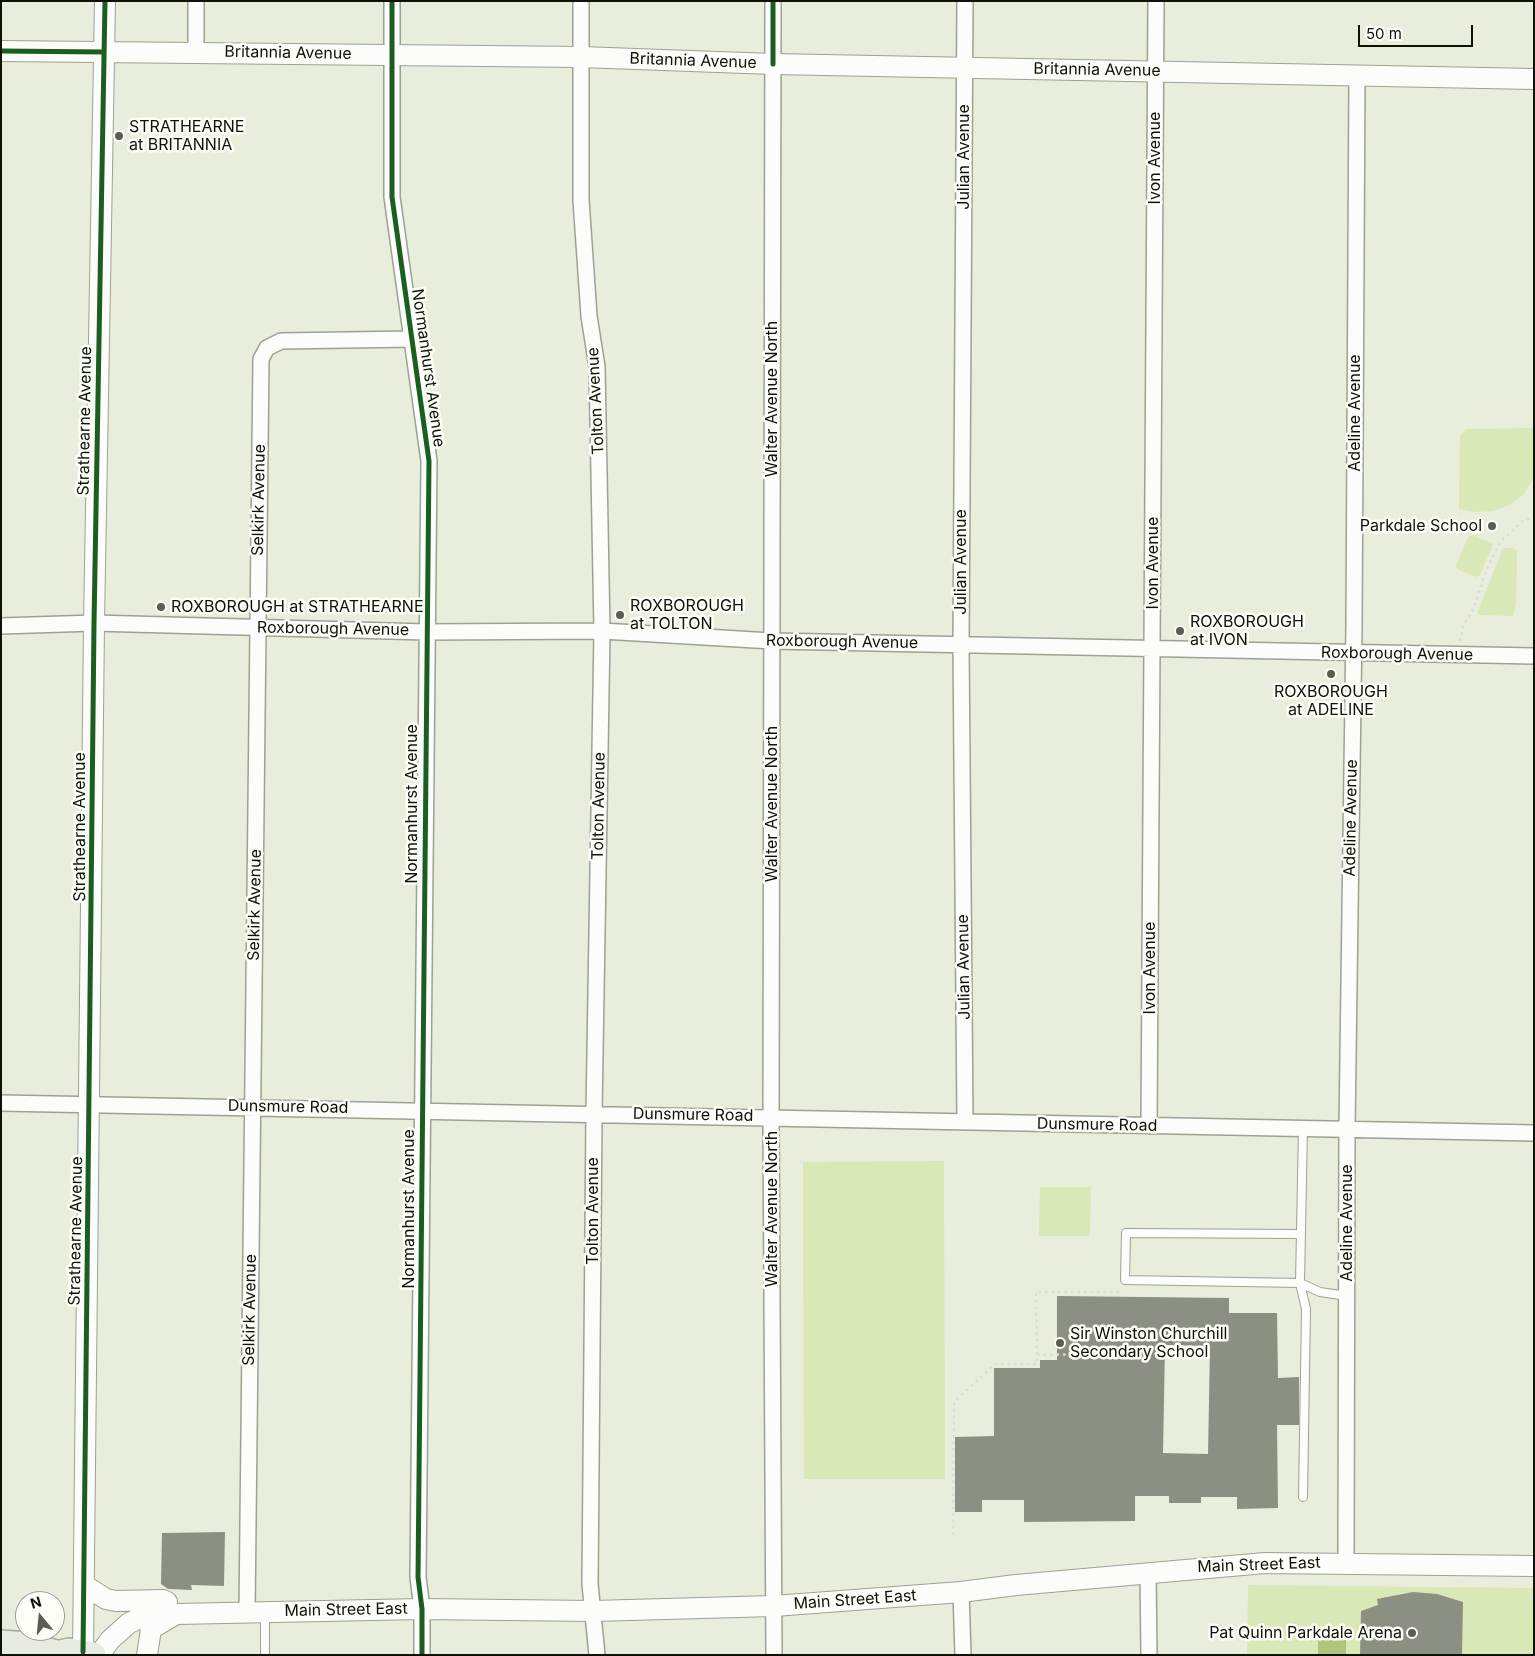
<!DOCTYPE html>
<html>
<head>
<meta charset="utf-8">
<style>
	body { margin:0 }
	#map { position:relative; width:1535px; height:1656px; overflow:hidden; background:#e8eedb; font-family:Inter,sans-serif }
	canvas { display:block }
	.frame { position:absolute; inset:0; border:2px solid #0d1106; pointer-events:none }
	.north { position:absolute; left:15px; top:1591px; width:50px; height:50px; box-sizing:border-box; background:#fcfff8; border:1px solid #9ca097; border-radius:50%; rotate:343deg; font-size:14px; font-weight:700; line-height:20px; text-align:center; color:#0d1106 }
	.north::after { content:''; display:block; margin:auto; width:18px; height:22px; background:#5a5e51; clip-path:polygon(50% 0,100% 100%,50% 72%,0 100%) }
	.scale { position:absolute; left:1358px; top:25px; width:115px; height:22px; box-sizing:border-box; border:2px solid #0d1106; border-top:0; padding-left:6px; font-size:15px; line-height:18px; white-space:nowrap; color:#0d1106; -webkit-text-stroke:4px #fcfff8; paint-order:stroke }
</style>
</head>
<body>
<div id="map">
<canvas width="1535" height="1656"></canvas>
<div class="frame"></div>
<div class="north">N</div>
<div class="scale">50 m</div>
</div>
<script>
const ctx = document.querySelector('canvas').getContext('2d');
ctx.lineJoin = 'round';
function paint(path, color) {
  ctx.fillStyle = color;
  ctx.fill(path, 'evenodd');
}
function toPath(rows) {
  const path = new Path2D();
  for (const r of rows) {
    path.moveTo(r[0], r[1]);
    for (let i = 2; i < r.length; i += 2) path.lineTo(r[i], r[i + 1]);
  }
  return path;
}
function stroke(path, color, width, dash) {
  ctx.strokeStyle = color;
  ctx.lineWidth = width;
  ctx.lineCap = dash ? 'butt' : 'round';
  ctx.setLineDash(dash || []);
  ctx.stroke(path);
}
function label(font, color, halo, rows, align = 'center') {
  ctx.font = font + ' Inter,sans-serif';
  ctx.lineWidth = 5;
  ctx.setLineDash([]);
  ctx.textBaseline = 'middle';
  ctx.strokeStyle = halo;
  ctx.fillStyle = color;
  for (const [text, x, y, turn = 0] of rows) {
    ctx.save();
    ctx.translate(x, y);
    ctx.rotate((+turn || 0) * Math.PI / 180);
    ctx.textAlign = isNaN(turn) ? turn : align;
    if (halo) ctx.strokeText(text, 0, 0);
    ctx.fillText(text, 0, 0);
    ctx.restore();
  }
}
paint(toPath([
	[1534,428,1534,478,1524,494,1510,505,1493,511,1476,512,1459,509,1460,436,1466,429],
	[1474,535,1493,544,1480,575,1476,577,1459,570,1456,566,1468,537],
	[1503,548,1513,548,1517,551,1516,604,1513,616,1480,615,1477,613],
	[944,1161,945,1479,804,1479,803,1162],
	[1040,1187,1091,1187,1090,1236,1039,1236],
	[1248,1585,1534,1588,1534,1655,1247,1655]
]), '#d9e8b7');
paint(toPath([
	[1318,1632,1346,1632,1346,1655,1318,1655]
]), '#b1c47c');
paint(toPath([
	[1057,1296,1229,1298,1229,1313,1277,1313,1278,1378,1299,1377,1299,1425,1277,1425,1278,1508,1237,1509,1237,1497,1201,1497,1201,1503,1169,1503,1169,1496,1135,1496,1135,1521,1024,1522,1024,1500,982,1500,982,1512,955,1512,955,1437,994,1436,994,1368,1040,1368,1040,1360,1057,1360],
	[1165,1345,1210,1346,1208,1454,1163,1453],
	[225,1532,224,1586,191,1585,192,1590,168,1589,161,1584,162,1533],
	[1413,1592,1437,1594,1463,1602,1462,1655,1360,1655,1361,1611,1378,1605,1377,1599]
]), '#8c9082');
const service = toPath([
	[1301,1234,1126,1233,1125,1280,1300,1283,1303,1127],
	[1300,1283,1306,1309,1303,1497],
	[1300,1283,1320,1292,1347,1296],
	[265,1655,265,1613]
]);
const minor = toPath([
	[392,1,392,197,429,461,418,1577,422,1609,422,1655],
	[581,1,581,200,589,316,597,367,602,631,594,1113,590,1584,597,1655],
	[773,1,771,1117,774,1655],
	[965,1,961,645,965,1122],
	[196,52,196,1],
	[1,626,94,623,426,632,602,631,772,641,1534,656],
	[1,1103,1534,1133],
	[1149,1126,1156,1],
	[1346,1562,1347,1128,1354,625,1357,74],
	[1148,1572,1149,1655],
	[961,1592,963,1655],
	[247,1611,261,359,267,348,281,341,412,339]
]);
const tertiary = toPath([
	[1,51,581,57,773,64,1534,79],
	[84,1585,106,1599,116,1601,163,1600,167,1602],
	[83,1652,94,623,105,1],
	[99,1655,110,1640,129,1623,158,1610,176,1614,422,1609,593,1611,774,1606,961,1592,1016,1585,1265,1563,1534,1566],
	[147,1655,151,1629,176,1614]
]);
const primary = toPath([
	[1,1643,28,1645,56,1653],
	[53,1655,69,1651,93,1655]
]);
stroke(service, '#9da193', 10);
stroke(minor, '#9da193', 18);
stroke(tertiary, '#9da193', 22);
stroke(primary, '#a3a995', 28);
stroke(toPath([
	[1460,641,1463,626,1473,610,1487,569,1500,542,1524,520,1534,518],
	[1037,1355,1084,1354],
	[953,1535,954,1402,995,1364,1037,1364,1036,1292,1121,1292]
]), '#dadcd7', 2.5, [2.5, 4]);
stroke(service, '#fcfcfa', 8);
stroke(minor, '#fcfcfa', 15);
stroke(tertiary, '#fcfcfa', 20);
stroke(primary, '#e8ebe1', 25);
stroke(toPath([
	[392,1,392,197,429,461,418,1577,422,1609,422,1655],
	[1,51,104,52],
	[773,64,773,1],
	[83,1652,94,623,105,1]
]), '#1b5e20', 5);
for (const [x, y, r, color] of [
	[119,136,5,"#5a5e51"],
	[1492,526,5,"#5a5e51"],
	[161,607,5,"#5a5e51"],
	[620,615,5,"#5a5e51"],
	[1180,631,5,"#5a5e51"],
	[1331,674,5,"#5a5e51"],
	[1060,1343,5,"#5a5e51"],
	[1412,1633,5,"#5a5e51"]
]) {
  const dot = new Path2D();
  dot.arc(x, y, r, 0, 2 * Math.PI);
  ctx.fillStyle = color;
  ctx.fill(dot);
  stroke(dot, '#fcfff8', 2);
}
label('16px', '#0d1106', '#fcfff8', [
	["Britannia Avenue",288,53,1],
	["Britannia Avenue",693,61,2],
	["Britannia Avenue",1097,70,1],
	["Julian Avenue",964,157,-90],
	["Ivon Avenue",1155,158,-90],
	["Normanhurst Avenue",428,368,82],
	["Walter Avenue North",772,399,-90],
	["Tolton Avenue",596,401,-93],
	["Adeline Avenue",1355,413,-90],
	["Strathearne Avenue",85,421,-89],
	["Selkirk Avenue",259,500,-89],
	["Julian Avenue",961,562,-90],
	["Ivon Avenue",1153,563,-90],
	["Roxborough Avenue",333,629,1],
	["Roxborough Avenue",842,642,1],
	["Roxborough Avenue",1397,654,1],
	["Normanhurst Avenue",412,804,-90],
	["Walter Avenue North",772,804,-90],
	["Tolton Avenue",599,806,-89],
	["Adeline Avenue",1351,818,-89],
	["Strathearne Avenue",80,827,-90],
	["Selkirk Avenue",255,905,-89],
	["Julian Avenue",964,967,-91],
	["Ivon Avenue",1150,968,-90],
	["Dunsmure Road",288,1107,1],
	["Dunsmure Road",693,1115,1],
	["Dunsmure Road",1097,1125,1],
	["Normanhurst Avenue",409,1209,-90],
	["Walter Avenue North",772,1209,-90],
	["Tolton Avenue",593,1211,-90],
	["Adeline Avenue",1347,1223,-90],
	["Strathearne Avenue",76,1231,-89],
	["Selkirk Avenue",250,1310,-89],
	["Main Street East",1259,1565,-2],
	["Main Street East",855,1600,-4],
	["Main Street East",346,1610,-1]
]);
label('16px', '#0d1106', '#fcfff8', [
	["STRATHEARNE",129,127],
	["at BRITANNIA",129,145],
	["Parkdale School",1482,526,"right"],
	["ROXBOROUGH",630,606],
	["at TOLTON",630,624],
	["ROXBOROUGH at STRATHEARNE",171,607],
	["ROXBOROUGH",1190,622],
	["at IVON",1190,640],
	["ROXBOROUGH",1331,692,"center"],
	["at ADELINE",1331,710,"center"],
	["Sir Winston Churchill",1070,1334],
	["Secondary School",1070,1352],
	["Pat Quinn Parkdale Arena",1402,1633,"right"]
], 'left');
</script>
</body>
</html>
